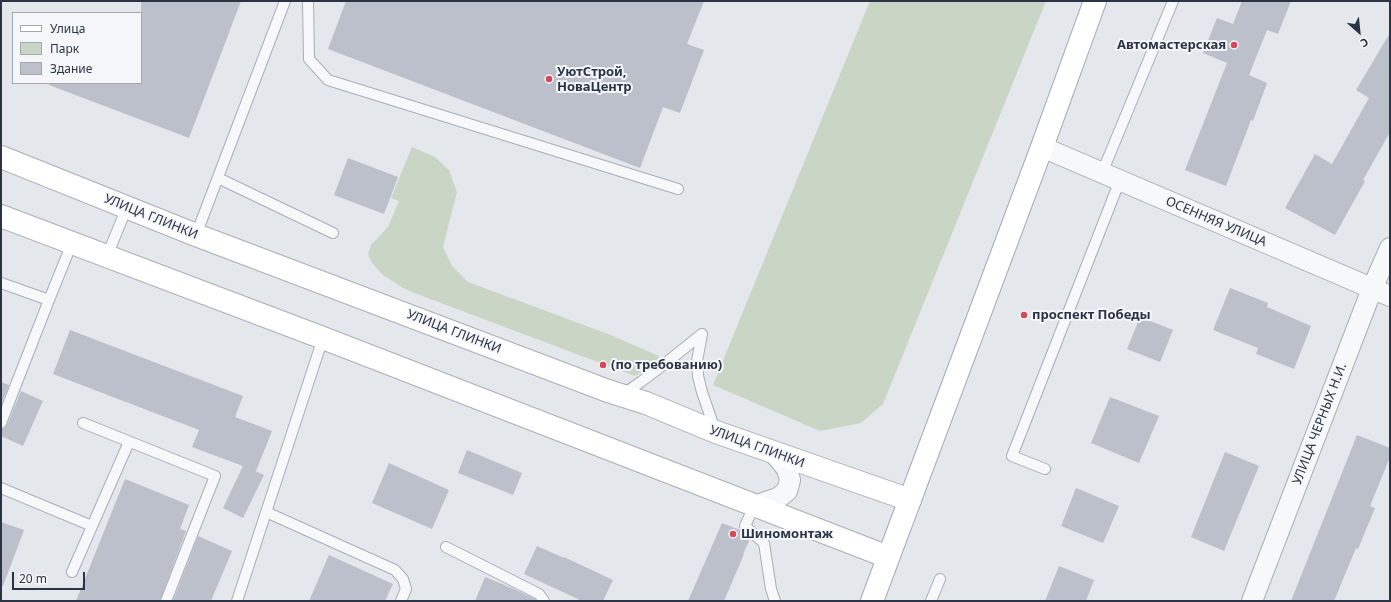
<!DOCTYPE html>
<html>
<head>
<meta charset="utf-8">
<style>
	body { margin:0 }
	#map { position:relative; width:1391px; height:602px; overflow:hidden; background:#e4e7ec; font-family:"Noto Sans",sans-serif }
	canvas { display:block }
	.frame { position:absolute; inset:0; border:2px solid #2b3445; pointer-events:none }
	.legend { position:absolute; left:12px; top:12px; width:130px; height:72px; box-sizing:border-box; background:#f4f6f9; border:1px solid #a4a8b1; margin:0; padding:5px 7px; list-style:none; font-size:12px; color:#2b3445 }
	.legend li { display:flex; align-items:center; gap:8px; height:20px }
	.legend b { width:20px; border:1px solid #a4a8b1 }
	.north { position:absolute; left:1339px; top:12px; width:40px; height:40px; -webkit-text-stroke:3px #f4f6f9; paint-order:stroke; rotate:153deg; font-size:11px; font-weight:700; line-height:16px; text-align:center; color:#2b3445 }
	.north::after { content:''; display:block; margin:auto; width:14px; height:18px; background:#2b3445; clip-path:polygon(50% 0,100% 100%,50% 72%,0 100%) }
	.scale { position:absolute; left:12px; top:572px; width:73px; height:18px; box-sizing:border-box; border:2px solid #2b3445; border-top:0; padding-left:5px; font-size:12px; line-height:14px; white-space:nowrap; color:#2b3445; -webkit-text-stroke:3px #f4f6f9; paint-order:stroke }
</style>
</head>
<body>
<div id="map">
<canvas width="1391" height="602"></canvas>
<div class="frame"></div>
<ul class="legend">
<li><b style="height:5px;background:#fff"></b>Улица</li>
<li><b style="height:11px;background:#c9d6c5"></b>Парк</li>
<li><b style="height:11px;background:#bbc0ca"></b>Здание</li>
</ul>
<div class="north">С</div>
<div class="scale">20 m</div>
</div>
<script>
const ctx = document.querySelector('canvas').getContext('2d');
ctx.lineJoin = 'round';
function paint(path, color) {
  ctx.fillStyle = color;
  ctx.fill(path, 'evenodd');
}
function toPath(rows) {
  const path = new Path2D();
  for (const r of rows) {
    path.moveTo(r[0], r[1]);
    for (let i = 2; i < r.length; i += 2) path.lineTo(r[i], r[i + 1]);
  }
  return path;
}
function stroke(path, color, width, dash) {
  ctx.strokeStyle = color;
  ctx.lineWidth = width;
  ctx.lineCap = dash ? 'butt' : 'round';
  ctx.setLineDash(dash || []);
  ctx.stroke(path);
}
function label(font, color, halo, rows, align = 'center') {
  ctx.font = font + ' "Noto Sans",sans-serif';
  ctx.lineWidth = 4;
  ctx.setLineDash([]);
  ctx.textBaseline = 'middle';
  ctx.strokeStyle = halo;
  ctx.fillStyle = color;
  for (const [text, x, y, turn = 0] of rows) {
    ctx.save();
    ctx.translate(x, y);
    ctx.rotate((+turn || 0) * Math.PI / 180);
    ctx.textAlign = isNaN(turn) ? turn : align;
    if (halo) ctx.strokeText(text, 0, 0);
    ctx.fillText(text, 0, 0);
    ctx.restore();
  }
}
paint(toPath([
	[870,1,1046,1,883,404,861,423,820,431,713,385],
	[412,147,435,157,449,170,457,192,443,247,452,266,468,282,608,334,659,356,655,363,635,376,417,294,403,288,383,275,372,263,368,254,371,245,388,227,399,201,391,198]
]), '#c9d6c5');
paint(toPath([
	[141,1,241,1,189,138,49,85,49,83,141,83],
	[346,1,704,1,687,44,704,50,680,113,663,107,640,168,328,49],
	[1242,1,1291,1,1278,34,1267,30,1249,75,1267,83,1253,121,1251,120,1226,186,1185,170,1227,63,1203,53,1217,18,1233,24],
	[1390,33,1390,132,1363,180,1365,181,1335,235,1285,208,1315,154,1332,164,1369,98,1356,90],
	[348,158,398,177,384,214,334,195],
	[1230,288,1268,303,1267,307,1311,326,1294,369,1256,354,1258,348,1213,330],
	[1140,317,1173,330,1160,362,1127,349],
	[70,330,243,396,235,417,272,431,256,471,253,470,264,475,243,518,223,508,243,466,192,447,199,430,53,374],
	[1,382,9,385,1,405],
	[21,391,43,401,23,446,1,436,1,429,5,428,7,425],
	[1110,397,1159,416,1139,463,1091,443],
	[1357,435,1390,448,1390,457,1370,506,1375,508,1358,549,1356,548,1334,601,1291,601],
	[467,450,522,473,513,495,458,473],
	[1225,452,1259,466,1224,551,1191,537],
	[389,463,449,490,432,529,372,503],
	[125,479,189,505,180,529,186,531,160,601,76,601],
	[1076,488,1119,506,1103,543,1061,526],
	[1,522,24,530,3,586,1,586],
	[722,523,740,530,750,539,743,554,744,554,724,601,688,601],
	[198,536,232,551,211,601,173,601],
	[537,546,564,558,564,557,613,580,603,601,582,601,524,574],
	[329,555,393,584,385,601,309,601],
	[1059,566,1094,580,1086,601,1045,601],
	[485,577,512,588,535,599,536,601,475,601]
]), '#bbc0ca');
const service = toPath([
	[308,1,309,59,328,80,678,189],
	[1102,173,1173,1],
	[218,178,333,233],
	[196,235,285,1],
	[107,256,127,207],
	[1,283,49,300],
	[702,334,697,361,698,376,702,392,715,430],
	[622,392,625,393,642,381,667,362,702,334],
	[1,423,49,300,72,243],
	[83,423,215,476,166,601],
	[1045,469,1012,456,1120,180],
	[1,488,92,526],
	[754,506,745,526,764,543,771,589,775,601],
	[266,512,395,570,403,579,406,589,401,601],
	[446,547,539,594,544,601],
	[72,572,129,442],
	[237,601,323,338],
	[931,601,940,579]
]);
const minor = toPath([
	[1042,147,1390,296],
	[754,506,778,498,787,491,790,480,787,469,774,453],
	[1252,601,1372,289,1390,248]
]);
const secondary = toPath([
	[1,157,196,235,608,391,646,403,716,432,910,500],
	[1,216,323,338,888,557]
]);
const primary = toPath([
	[872,601,1042,147,1095,1]
]);
stroke(service, '#a9aeb7', 12);
stroke(minor, '#a9aeb7', 22);
stroke(secondary, '#a9aeb7', 24);
stroke(primary, '#a3abb8', 24);
stroke(service, '#f7f8fa', 10);
stroke(minor, '#f7f8fa', 20);
stroke(secondary, '#fff', 22);
stroke(primary, '#fff', 22);
for (const [x, y, r, color] of [
	[1234,45,4,"#d1495b"],
	[549,79,4,"#d1495b"],
	[1024,315,4,"#d1495b"],
	[603,365,4,"#d1495b"],
	[733,534,4,"#d1495b"]
]) {
  const dot = new Path2D();
  dot.arc(x, y, r, 0, 2 * Math.PI);
  ctx.fillStyle = color;
  ctx.fill(dot);
  stroke(dot, '#f4f6f9', 1.5);
}
label('bold 13px', '#2b3445', '#f4f6f9', [
	["Автомастерская",1226,45,"right"],
	["УютСтрой,",557,72],
	["НоваЦентр",557,87],
	["проспект Победы",1032,315],
	["(по требованию)",611,365],
	["Шиномонтаж",741,534]
], 'left');
label('13px', '#2b3445', '#f4f6f9', [
	["УЛИЦА ГЛИНКИ",151,217,22],
	["ОСЕННЯЯ УЛИЦА",1216,222,23],
	["УЛИЦА ГЛИНКИ",454,332,21],
	["УЛИЦА ЧЕРНЫХ Н.И.",1320,424,-69],
	["УЛИЦА ГЛИНКИ",757,447,20]
]);
</script>
</body>
</html>
